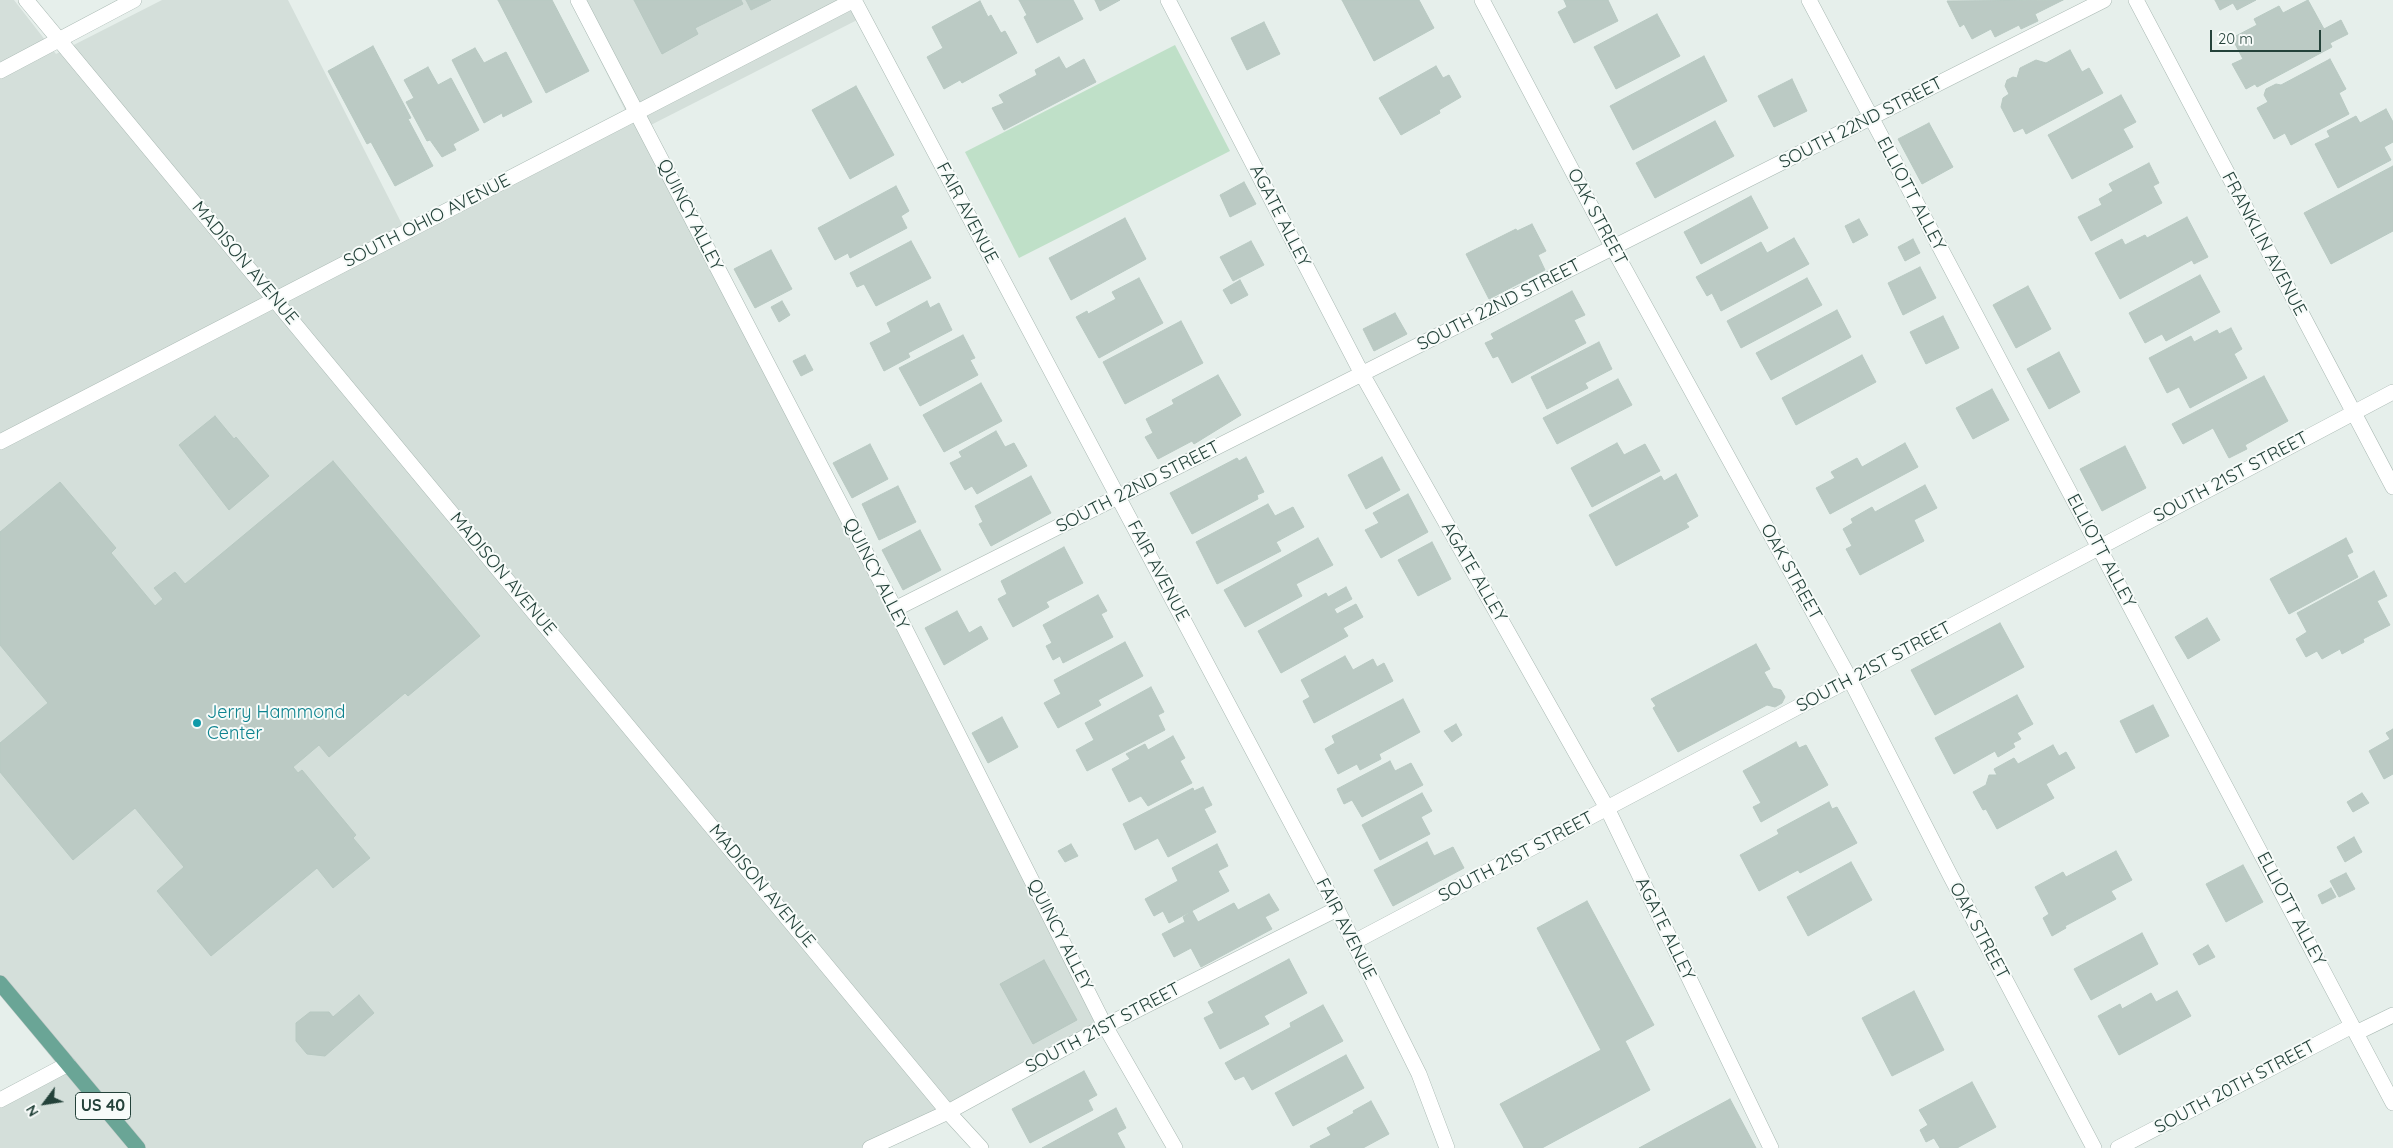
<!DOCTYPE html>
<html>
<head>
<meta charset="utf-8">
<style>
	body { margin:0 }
	#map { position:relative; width:2393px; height:1148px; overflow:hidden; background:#e6efeb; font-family:Quicksand,sans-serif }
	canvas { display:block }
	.north { position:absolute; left:20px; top:1078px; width:50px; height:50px; -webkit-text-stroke:4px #f7fbf9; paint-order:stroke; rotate:239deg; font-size:14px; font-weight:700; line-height:20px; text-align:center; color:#24423a }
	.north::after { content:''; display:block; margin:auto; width:18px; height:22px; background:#24423a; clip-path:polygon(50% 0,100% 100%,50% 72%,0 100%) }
	.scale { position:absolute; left:2210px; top:30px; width:111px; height:22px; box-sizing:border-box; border:2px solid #24423a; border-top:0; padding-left:6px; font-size:15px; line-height:18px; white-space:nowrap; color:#24423a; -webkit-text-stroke:4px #f7fbf9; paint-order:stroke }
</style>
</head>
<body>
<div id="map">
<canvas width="2393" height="1148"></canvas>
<div class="north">N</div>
<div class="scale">20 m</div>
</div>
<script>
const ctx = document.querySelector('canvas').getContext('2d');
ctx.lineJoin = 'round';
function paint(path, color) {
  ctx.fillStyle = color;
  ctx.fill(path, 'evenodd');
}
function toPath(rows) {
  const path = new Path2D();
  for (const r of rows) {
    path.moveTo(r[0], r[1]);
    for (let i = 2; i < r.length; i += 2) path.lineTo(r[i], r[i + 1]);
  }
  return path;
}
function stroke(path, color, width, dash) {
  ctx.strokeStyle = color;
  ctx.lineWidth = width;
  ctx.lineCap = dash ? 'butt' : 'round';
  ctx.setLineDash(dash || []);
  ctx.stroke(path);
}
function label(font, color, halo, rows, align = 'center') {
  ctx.font = font + ' Quicksand,sans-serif';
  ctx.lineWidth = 4;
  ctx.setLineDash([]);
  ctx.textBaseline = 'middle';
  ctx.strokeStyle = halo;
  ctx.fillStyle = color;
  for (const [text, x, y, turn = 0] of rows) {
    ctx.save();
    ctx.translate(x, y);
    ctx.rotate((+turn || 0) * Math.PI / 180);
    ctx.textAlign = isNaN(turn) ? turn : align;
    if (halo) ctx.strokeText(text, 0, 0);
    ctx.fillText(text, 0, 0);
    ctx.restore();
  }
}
paint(toPath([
	[0,0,14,0,56,54,162,0,288,0,405,230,626,112,570,0,854,0,863,17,641,130,1115,1028,876,1148,0,1148,0,1099,60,1068,0,994]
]), '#d4dfda');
paint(toPath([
	[1175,45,1230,151,1019,258,965,152]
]), '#bfe0c8');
const building = toPath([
	[498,0,552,0,589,71,546,93,498,0],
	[634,0,741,0,743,4,695,28,698,34,662,54,634,0],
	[746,0,771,0,751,10,746,0],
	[1019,0,1073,0,1083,19,1037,43,1024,17,1027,15,1019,0],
	[1095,0,1120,0,1100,11,1095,0],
	[1342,0,1419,0,1434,28,1374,61,1342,0],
	[1564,0,1608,0,1618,21,1574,43,1558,12,1567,7,1564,0],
	[2063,0,2035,14,2038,21,2021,29,2019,25,1995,37,1991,29,1972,39,1964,24,1960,27,1947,1,2063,0],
	[2215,0,2256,0,2237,10,2233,3,2220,10,2215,0],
	[2308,0,2324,29,2341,20,2348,34,2330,43,2332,47,2257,87,2255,84,2246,89,2232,64,2243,59,2232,38,2257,25,2254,19,2279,6,2283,13,2308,0],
	[980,1,988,17,991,15,1001,33,1005,31,1017,53,962,83,960,80,944,89,927,57,943,48,932,27,980,1],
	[1657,14,1680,56,1616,89,1594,47,1657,14],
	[1264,22,1280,54,1247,70,1231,38,1264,22],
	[373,46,411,118,408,119,433,166,395,186,371,142,367,144,328,71,373,46],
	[475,48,484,63,506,52,532,102,503,117,502,113,484,123,452,60,475,48],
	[2070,50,2082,72,2089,68,2103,93,2026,134,2023,128,2014,132,2001,107,2003,98,2009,94,2005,86,2007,80,2013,77,2017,78,2020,68,2036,60,2046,63,2070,50],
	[1704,56,1727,101,1633,150,1610,106,1704,56],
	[1059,57,1066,69,1084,59,1096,82,1004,130,992,108,1004,103,999,95,1037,75,1035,70,1059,57],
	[2330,59,2346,89,2339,93,2349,114,2291,145,2285,133,2274,139,2257,108,2268,102,2264,95,2266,89,2276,84,2281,85,2330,59],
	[1436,66,1443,78,1449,75,1461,97,1439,110,1440,113,1401,135,1379,98,1436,66],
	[428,67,438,85,451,78,479,130,453,144,456,150,442,157,430,140,427,141,406,102,414,98,404,80,428,67],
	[1792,79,1807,111,1774,127,1758,96,1792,79],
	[856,86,894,155,850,179,812,110,856,86],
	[2121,95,2136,122,2123,129,2133,147,2072,179,2048,135,2121,95],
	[2386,109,2393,122,2393,142,2384,147,2391,160,2338,188,2315,144,2330,137,2327,131,2356,116,2360,123,2386,109],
	[1715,121,1734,156,1655,198,1636,163,1715,121],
	[1929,123,1953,167,1922,184,1898,139,1929,123],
	[2149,163,2159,183,2153,186,2162,203,2091,241,2078,217,2102,205,2099,199,2113,191,2109,184,2149,163],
	[2393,166,2393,231,2331,264,2304,213,2393,166],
	[1244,182,1256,204,1230,217,1220,195,1244,182],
	[896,186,909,211,901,216,907,228,850,258,848,253,835,260,818,228,896,186],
	[1751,196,1768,228,1701,264,1684,232,1751,196],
	[2187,217,2208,257,2194,264,2192,260,2120,299,2095,253,2122,239,2125,245,2145,235,2147,238,2187,217],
	[1125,218,1146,259,1071,300,1049,258,1125,218],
	[1859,219,1868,235,1853,243,1845,226,1859,219],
	[1532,224,1546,251,1538,255,1545,270,1489,299,1466,254,1516,229,1517,231,1532,224],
	[1794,238,1809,264,1721,311,1712,293,1707,296,1696,277,1761,242,1767,253,1794,238],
	[1913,239,1920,253,1905,261,1898,247,1913,239],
	[911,241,931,278,876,306,864,284,857,287,850,273,911,241],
	[1251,241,1264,265,1233,281,1220,257,1251,241],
	[771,250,792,289,755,308,734,269,771,250],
	[1920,267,1936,298,1903,315,1888,283,1920,267],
	[2200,275,2220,312,2166,341,2162,334,2145,343,2129,313,2200,275],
	[1139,278,1163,323,1099,358,1076,317,1087,311,1088,314,1116,299,1112,292,1139,278],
	[1807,278,1822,305,1741,348,1727,321,1807,278],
	[1240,280,1248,295,1231,304,1223,290,1240,280],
	[2028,286,2051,329,2016,348,1993,305,2028,286],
	[1572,291,1585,315,1574,320,1586,343,1512,383,1498,356,1493,358,1485,343,1494,339,1491,334,1572,291],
	[782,301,790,315,779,322,771,307,782,301],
	[927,301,930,308,939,303,952,330,908,353,910,357,884,371,870,343,891,332,887,323,927,301],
	[1837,310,1851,337,1771,380,1756,353,1837,310],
	[1395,313,1407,334,1374,351,1363,329,1395,313],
	[1943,316,1959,348,1926,364,1910,332,1943,316],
	[1181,321,1203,363,1125,404,1103,362,1181,321],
	[2231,328,2242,349,2234,354,2247,378,2190,408,2179,387,2167,393,2149,358,2191,336,2194,342,2217,330,2219,334,2231,328],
	[963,335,975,358,970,360,978,375,920,406,899,368,963,335],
	[1599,342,1612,369,1585,383,1588,388,1547,409,1531,377,1599,342],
	[2059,352,2080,392,2049,409,2027,369,2059,352],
	[805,355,813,370,801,376,793,361,805,355],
	[1862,355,1876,382,1796,425,1782,398,1862,355],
	[1218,375,1241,415,1194,444,1192,441,1158,459,1145,437,1153,433,1146,419,1174,404,1172,400,1218,375],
	[2264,376,2288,421,2245,445,2247,449,2229,458,2213,428,2183,444,2172,424,2264,376],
	[1618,379,1632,405,1557,444,1543,418,1618,379],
	[981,383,1002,421,944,452,923,415,981,383],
	[1992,389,2009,420,1973,439,1956,408,1992,389],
	[215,416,234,439,236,437,269,476,229,510,179,445,215,416],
	[996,431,1005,447,1014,443,1027,466,977,494,972,486,965,490,950,463,962,457,959,452,996,431],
	[1617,443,1624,455,1645,444,1660,471,1592,507,1571,468,1617,443],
	[1905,443,1918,467,1830,514,1816,488,1835,478,1831,472,1857,458,1862,467,1905,443],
	[870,444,888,479,852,498,833,463,870,444],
	[2125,446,2146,488,2102,511,2080,469,2125,446],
	[1246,457,1264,492,1257,495,1258,499,1192,534,1170,493,1237,458,1239,461,1246,457],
	[1382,457,1400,490,1366,509,1348,475,1382,457],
	[333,461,480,636,408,696,405,693,329,757,319,745,293,767,298,773,302,770,356,835,353,838,370,858,333,888,317,868,211,956,157,891,184,867,135,808,73,860,0,772,0,743,48,703,0,645,0,532,60,482,116,548,111,553,155,606,163,599,154,588,175,572,185,584,333,461],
	[1676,474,1698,516,1686,523,1689,527,1616,566,1589,515,1661,476,1664,481,1676,474],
	[1031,476,1051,513,991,546,979,524,983,522,975,506,1031,476],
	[1925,485,1937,508,1914,520,1924,541,1860,575,1846,549,1852,546,1843,529,1853,523,1851,519,1872,507,1875,512,1925,485],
	[898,486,916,522,879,540,862,504,898,486],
	[1408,494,1428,532,1381,558,1365,530,1379,523,1373,513,1408,494],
	[1268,504,1275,516,1293,507,1304,527,1276,542,1281,551,1217,584,1196,542,1268,504],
	[920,530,941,570,903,590,882,550,920,530],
	[1318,538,1333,565,1296,584,1302,596,1245,627,1224,590,1318,538],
	[2346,538,2353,552,2347,555,2358,577,2289,614,2270,579,2346,538],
	[1432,542,1451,579,1418,596,1398,560,1432,542],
	[1064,547,1083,583,1046,602,1049,607,1013,627,998,599,1007,594,1001,581,1064,547],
	[2374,571,2387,596,2377,601,2390,625,2363,639,2364,642,2342,654,2340,649,2322,659,2317,651,2306,657,2296,639,2307,632,2297,613,2374,571],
	[1346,587,1352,599,1334,609,1337,614,1356,604,1363,617,1343,628,1348,636,1281,673,1258,631,1326,593,1328,597,1346,587],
	[1098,595,1107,611,1101,614,1113,637,1063,663,1060,656,1053,660,1046,646,1052,643,1043,625,1098,595],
	[957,611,969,633,981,626,988,639,944,665,925,628,957,611],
	[2207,618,2220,640,2188,659,2175,637,2207,618],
	[2000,623,2024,667,1935,715,1911,670,2000,623],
	[1125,642,1143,676,1098,700,1101,705,1058,728,1044,703,1061,694,1054,680,1125,642],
	[1756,644,1770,669,1764,672,1773,688,1781,690,1785,697,1782,703,1775,707,1767,705,1678,752,1653,708,1656,706,1651,699,1756,644],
	[1345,656,1353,670,1373,659,1377,667,1384,663,1393,681,1314,723,1303,701,1310,697,1301,680,1345,656],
	[1151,687,1164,712,1158,715,1165,730,1087,771,1076,750,1094,740,1085,723,1151,687],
	[2017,695,2033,724,2017,733,2021,739,2013,743,2015,747,1998,757,1995,751,1954,774,1935,738,2017,695],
	[1403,699,1420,732,1379,754,1381,759,1360,770,1357,764,1338,774,1325,749,1335,743,1332,736,1403,699],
	[2153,705,2169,736,2136,753,2120,721,2153,705],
	[1002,717,1018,747,988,763,972,733,1002,717],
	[1456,724,1462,735,1452,742,1444,731,1456,724],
	[2393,729,2393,774,2384,779,2369,751,2390,739,2386,733,2393,729],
	[1173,736,1185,758,1180,761,1192,783,1148,806,1141,796,1129,802,1112,769,1130,759,1126,754,1145,744,1148,750,1173,736],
	[1796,742,1799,748,1806,745,1828,785,1761,822,1753,807,1761,803,1743,771,1796,742],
	[2053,745,2059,756,2066,752,2075,768,2046,784,2054,798,1997,829,1986,809,1983,810,1973,792,1986,785,1989,775,1997,775,1994,769,2014,758,2018,764,2053,745],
	[1390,761,1395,771,1411,763,1423,785,1362,817,1352,800,1344,804,1337,789,1390,761],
	[1203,787,1212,805,1204,809,1216,832,1168,857,1158,838,1135,850,1123,824,1193,788,1194,791,1203,787],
	[1422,793,1432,811,1421,817,1430,834,1380,860,1362,825,1422,793],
	[2362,793,2369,803,2353,812,2347,802,2362,793],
	[1829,802,1832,809,1837,807,1857,843,1800,873,1798,870,1759,891,1740,855,1779,834,1777,830,1829,802],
	[2354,837,2362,852,2345,862,2337,847,2354,837],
	[1427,842,1434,856,1453,847,1464,868,1393,906,1374,870,1427,842],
	[1071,844,1078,856,1065,862,1058,851,1071,844],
	[1217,844,1228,866,1218,871,1229,891,1169,923,1163,911,1154,916,1145,899,1178,881,1172,868,1217,844],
	[2116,851,2132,880,2111,891,2116,899,2065,926,2066,928,2052,936,2043,918,2049,914,2035,887,2063,872,2066,877,2116,851],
	[1851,862,1872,900,1808,936,1787,897,1851,862],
	[2243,865,2263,902,2226,922,2206,884,2243,865],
	[2346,873,2355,889,2339,897,2330,881,2346,873],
	[2331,888,2336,897,2322,904,2318,895,2331,888],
	[1269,894,1279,910,1265,917,1272,929,1201,967,1191,948,1174,957,1162,934,1185,922,1183,917,1192,911,1198,922,1234,903,1238,910,1269,894],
	[1587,901,1654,1025,1625,1041,1650,1090,1542,1148,1524,1148,1500,1104,1601,1050,1537,928,1587,901],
	[2142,933,2158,964,2091,1000,2074,969,2142,933],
	[2208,945,2215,957,2199,965,2193,954,2208,945],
	[1289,959,1307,993,1264,1016,1269,1024,1220,1049,1204,1018,1214,1013,1208,1002,1289,959],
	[1044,960,1077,1020,1033,1044,1000,984,1044,960],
	[1914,991,1944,1050,1892,1076,1862,1018,1914,991],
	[2177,991,2191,1016,2119,1055,2098,1016,2120,1004,2122,1009,2151,993,2156,1002,2177,991],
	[359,995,374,1013,325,1056,307,1054,296,1041,296,1023,310,1012,329,1012,333,1017,359,995],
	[1323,1005,1343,1041,1252,1090,1244,1076,1235,1080,1225,1063,1291,1027,1290,1023,1323,1005],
	[1346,1055,1364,1088,1293,1126,1275,1093,1346,1055],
	[1084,1071,1097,1095,1088,1100,1093,1110,1030,1143,1012,1109,1084,1071],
	[1972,1082,1996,1127,1957,1148,1940,1148,1934,1138,1926,1142,1920,1130,1928,1125,1919,1110,1972,1082],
	[1730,1099,1756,1148,1639,1148,1730,1099],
	[1371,1101,1389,1134,1363,1148,1311,1148,1310,1146,1331,1135,1327,1128,1354,1113,1353,1111,1371,1101],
	[1116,1108,1126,1128,1117,1133,1125,1148,1042,1148,1116,1108]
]);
paint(building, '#bbcac4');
stroke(building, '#b8c9c2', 1);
const service = toPath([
	[578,0,895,609,1105,1026,1175,1148],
	[1168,0,1362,374,1607,808,1771,1148],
	[1809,0,2393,1103],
	[0,71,134,0],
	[895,609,2104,0],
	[1354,942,2393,392],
	[2356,1033,2393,1015],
	[948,1112,1105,1026,1337,909],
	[2118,1148,2352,1026]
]);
const minor = toPath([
	[26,0,948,1112,981,1148],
	[854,0,1337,909,1419,1074,1447,1148],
	[1482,0,1613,248,1850,679,1950,875,2094,1148],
	[2136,0,2393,487],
	[0,1100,68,1064],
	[870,1148,948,1112]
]);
const tertiary = toPath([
	[0,442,854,0]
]);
const primary = toPath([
	[0,983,138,1148]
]);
stroke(service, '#a8b8b2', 16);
stroke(minor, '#a8b8b2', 16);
stroke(tertiary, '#a8b8b2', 16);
stroke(primary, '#c2cac8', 16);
stroke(service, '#fff', 15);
stroke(minor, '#fff', 15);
stroke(tertiary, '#fff', 15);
stroke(primary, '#6aa596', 15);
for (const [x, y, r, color] of [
	[197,723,5,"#0f9aa8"]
]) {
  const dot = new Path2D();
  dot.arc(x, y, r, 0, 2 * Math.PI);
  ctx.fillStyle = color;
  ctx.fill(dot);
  stroke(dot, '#f7fbf9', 2);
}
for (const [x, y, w] of [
	[103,1106,55]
]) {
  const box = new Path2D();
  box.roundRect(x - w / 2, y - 13.5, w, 27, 4);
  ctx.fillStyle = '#f7fbf9';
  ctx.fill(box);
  stroke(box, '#24423a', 1);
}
label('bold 16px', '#24423a', null, [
	["US 40",103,1106]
]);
label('18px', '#24423a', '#f7fbf9', [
	["SOUTH 22ND STREET",1861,123,-27],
	["ELLIOTT ALLEY",1911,194,62],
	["FAIR AVENUE",967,213,62],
	["QUINCY ALLEY",690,215,63],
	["AGATE ALLEY",1280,216,63],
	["OAK STREET",1597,217,62],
	["SOUTH OHIO AVENUE",427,221,-27],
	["FRANKLIN AVENUE",2264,244,62],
	["MADISON AVENUE",245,263,50],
	["SOUTH 22ND STREET",1499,305,-27],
	["SOUTH 21ST STREET",2231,477,-28],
	["SOUTH 22ND STREET",1138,487,-27],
	["ELLIOTT ALLEY",2101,551,62],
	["FAIR AVENUE",1158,571,62],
	["AGATE ALLEY",1474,572,60],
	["OAK STREET",1791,572,61],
	["MADISON AVENUE",503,574,50],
	["QUINCY ALLEY",876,574,63],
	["SOUTH 21ST STREET",1874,667,-28],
	["SOUTH 21ST STREET",1516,857,-28],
	["MADISON AVENUE",762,886,50],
	["ELLIOTT ALLEY",2291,909,62],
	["FAIR AVENUE",1346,929,63],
	["AGATE ALLEY",1665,929,64],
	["OAK STREET",1979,931,62],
	["QUINCY ALLEY",1060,935,63],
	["SOUTH 21ST STREET",1103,1028,-28],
	["SOUTH 20TH STREET",2235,1087,-28]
]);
label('18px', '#0d838f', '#f7fbf9', [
	["Jerry Hammond",207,713],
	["Center",207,734]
], 'left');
</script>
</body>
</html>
